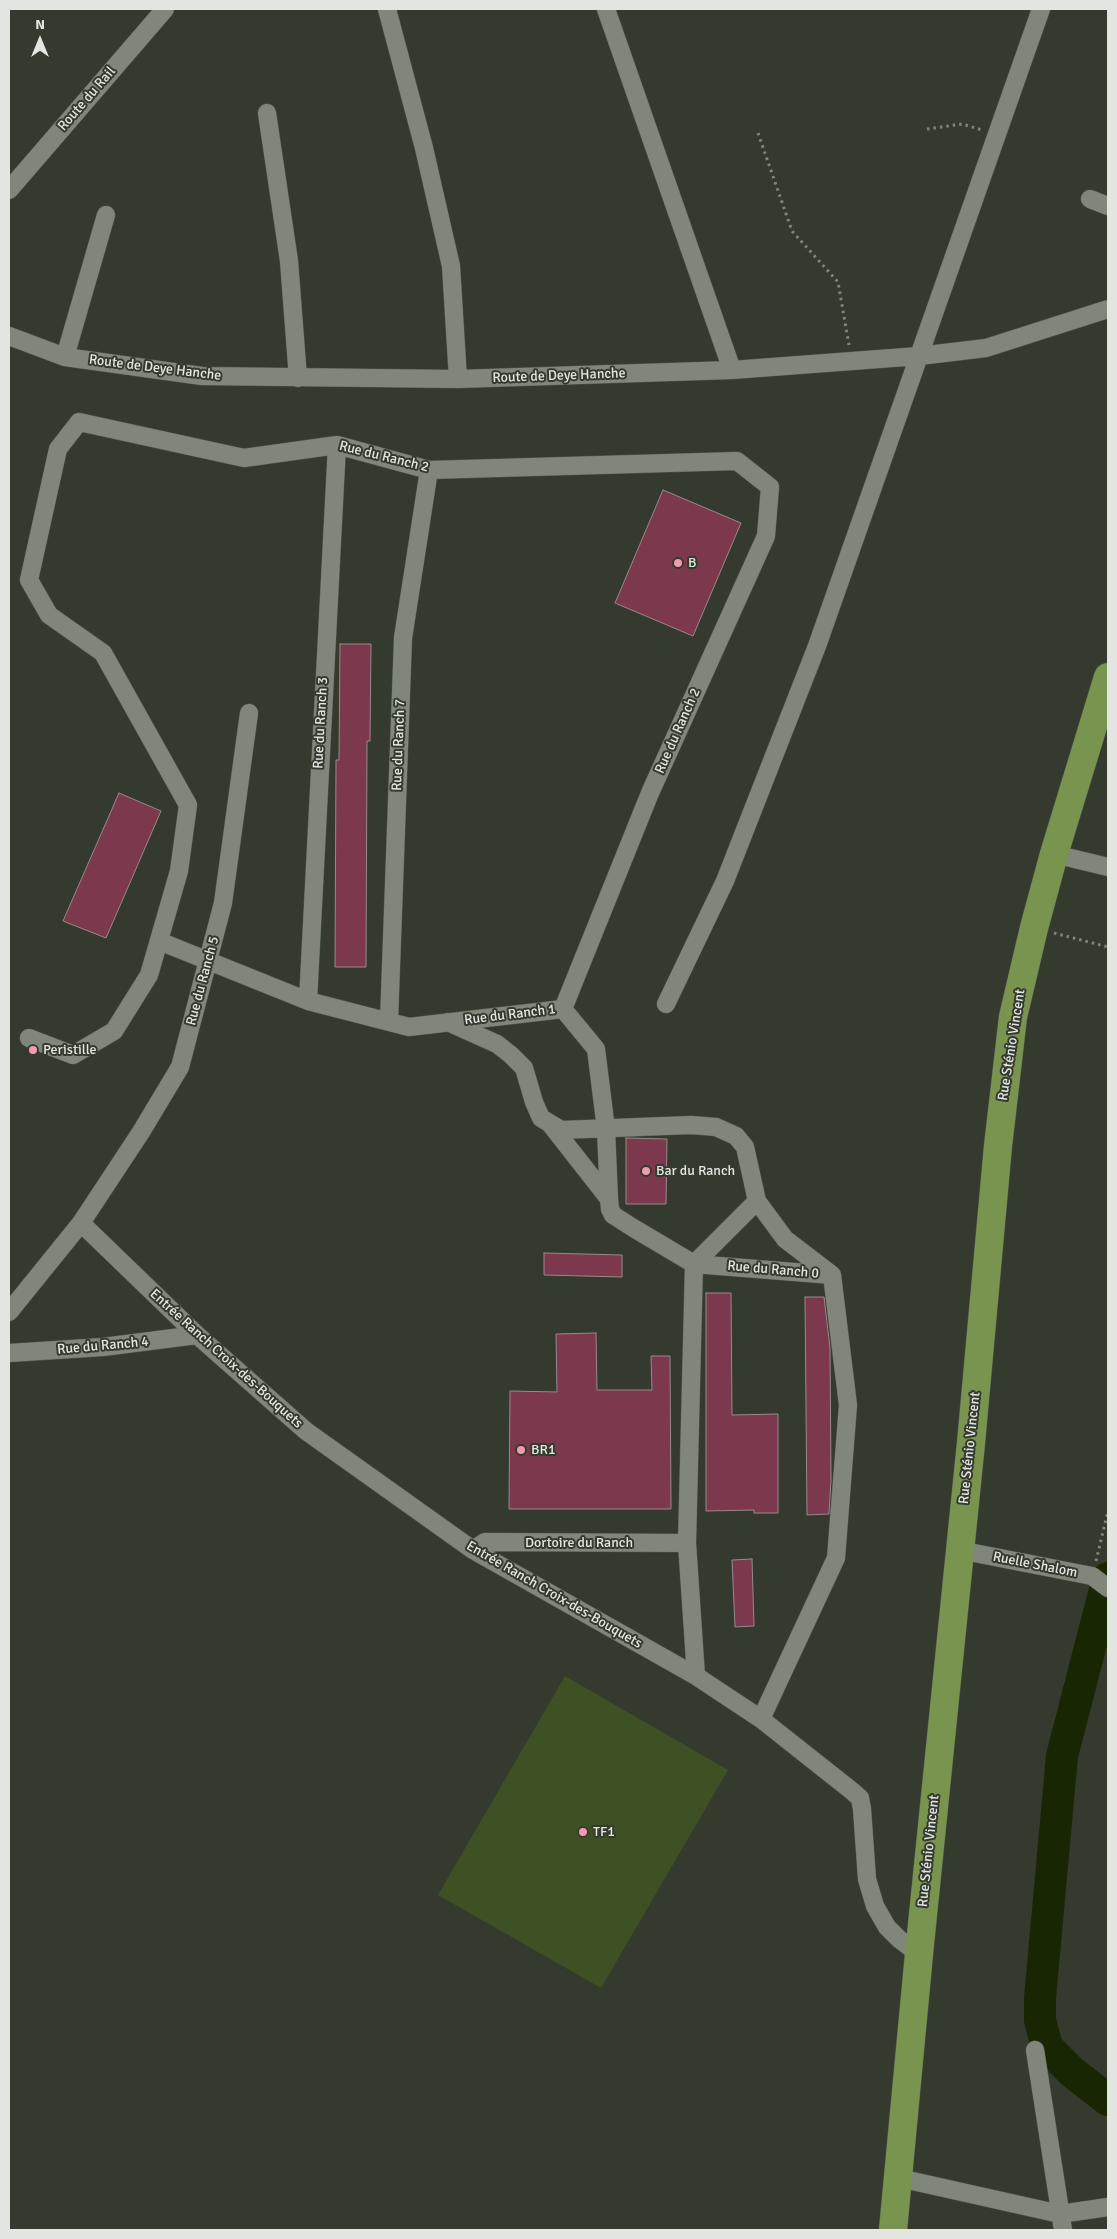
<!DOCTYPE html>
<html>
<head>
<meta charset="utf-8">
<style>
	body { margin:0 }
	#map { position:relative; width:1117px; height:2239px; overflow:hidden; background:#353a2f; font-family:Signika,sans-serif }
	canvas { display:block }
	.frame { position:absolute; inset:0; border:10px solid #e3e6e0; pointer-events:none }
	.north { position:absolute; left:15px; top:15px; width:50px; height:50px; -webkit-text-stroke:4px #353a2f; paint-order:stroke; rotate:0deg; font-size:14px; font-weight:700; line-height:20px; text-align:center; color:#e3e6e0 }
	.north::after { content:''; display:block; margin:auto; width:18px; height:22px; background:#e3e6e0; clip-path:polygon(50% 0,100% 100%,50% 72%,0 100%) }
</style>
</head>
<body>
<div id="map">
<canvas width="1117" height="2239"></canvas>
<div class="frame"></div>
<div class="north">N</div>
</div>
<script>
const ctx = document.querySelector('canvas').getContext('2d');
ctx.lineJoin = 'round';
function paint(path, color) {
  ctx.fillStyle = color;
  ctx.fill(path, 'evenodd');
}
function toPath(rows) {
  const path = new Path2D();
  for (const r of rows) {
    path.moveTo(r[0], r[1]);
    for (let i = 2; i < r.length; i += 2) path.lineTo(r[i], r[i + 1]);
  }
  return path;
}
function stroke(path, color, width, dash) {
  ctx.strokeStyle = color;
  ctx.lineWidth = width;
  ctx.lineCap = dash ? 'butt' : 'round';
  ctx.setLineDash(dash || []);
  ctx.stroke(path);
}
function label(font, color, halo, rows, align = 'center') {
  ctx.font = font + ' Signika,sans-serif';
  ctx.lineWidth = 4;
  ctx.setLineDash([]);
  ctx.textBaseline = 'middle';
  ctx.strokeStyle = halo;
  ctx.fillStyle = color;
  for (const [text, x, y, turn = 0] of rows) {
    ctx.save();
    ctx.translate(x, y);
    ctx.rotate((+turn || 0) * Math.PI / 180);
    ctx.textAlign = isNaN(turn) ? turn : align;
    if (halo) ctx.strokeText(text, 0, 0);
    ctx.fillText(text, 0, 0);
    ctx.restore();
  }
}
paint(toPath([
	[565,1676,728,1770,601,1988,438,1895]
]), '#3d5124');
stroke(toPath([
	[1108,1578,1062,1756,1040,1998,1040,2020,1047,2047,1072,2072,1108,2100]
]), '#182604', 32);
const building = toPath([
	[663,490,741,523,693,636,615,603,663,490],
	[340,644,371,644,370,741,367,741,366,967,335,967,336,760,339,760,340,644],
	[119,793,161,811,106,938,63,921,119,793],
	[626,1138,667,1139,666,1204,626,1204,626,1138],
	[544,1253,622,1255,622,1277,544,1275,544,1253],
	[706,1293,731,1293,732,1415,778,1414,778,1513,754,1513,754,1510,706,1511,706,1293],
	[805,1297,824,1297,830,1348,831,1480,829,1514,807,1515,805,1297],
	[596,1333,597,1390,652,1390,651,1356,670,1356,671,1509,509,1509,510,1391,557,1392,556,1334,596,1333],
	[752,1559,754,1626,735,1627,732,1560,752,1559]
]);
paint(building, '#7c384d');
stroke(building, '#99898c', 1);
const minor = toPath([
	[387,9,424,148,451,266,458,379],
	[606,9,732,370],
	[267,113,289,261,298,378],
	[9,190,165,9],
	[1090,199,1108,206],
	[9,336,65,357,202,376,458,379,732,370,919,356,986,348,1108,309],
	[65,357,106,215],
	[1054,854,1108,867],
	[159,941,308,1001,409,1027,563,1009,596,1049,606,1129,609,1199,610,1209,613,1215,635,1229,694,1264,757,1201],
	[308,1001,337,445],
	[666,1004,725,881,817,646,1041,9],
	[389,1021,403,638,429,470],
	[448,1022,497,1044,511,1055,524,1068,534,1102,541,1118,561,1130,691,1125,716,1127,736,1136,745,1147,757,1201,785,1239,832,1275],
	[29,1038,73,1055,114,1031,149,975,179,871,188,805,103,653,49,615,29,580,58,449,79,422,244,458,337,445,429,470,737,461,770,487,766,536,650,793,563,1009],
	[551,1125,609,1199],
	[81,1223,197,1335,306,1431,473,1550,696,1676,761,1719,852,1791,860,1798,862,1809,867,1879,875,1906,887,1927,899,1939,919,1954],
	[9,1312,81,1223,141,1132,180,1067,223,903,249,713],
	[9,1353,103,1347,197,1335],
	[473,1550,485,1542,687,1543],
	[959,1550,1092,1576,1108,1588],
	[696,1676,687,1543,694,1264,832,1275,848,1405,836,1558,761,1719],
	[1035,2050,1063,2230],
	[899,2178,1060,2214,1108,2207]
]);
const primary = toPath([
	[893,2230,919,1954,971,1443,998,1146,1013,1017,1034,928,1054,854,1108,677]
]);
stroke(minor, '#54584f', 19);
stroke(primary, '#54584f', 29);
stroke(toPath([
	[927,129,962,124,982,130],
	[758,133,792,231,838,282,849,345],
	[1054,933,1108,947],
	[1096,1561,1108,1511]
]), '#81857d', 3, [2.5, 4]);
stroke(minor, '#80877a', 18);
stroke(primary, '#78944f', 28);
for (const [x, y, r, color] of [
	[678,563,5,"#f19ab1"],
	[33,1050,5,"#f19ab1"],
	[646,1171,5,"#f19ab1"],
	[521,1450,5,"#f19ab1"],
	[583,1832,5,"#f19ab1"]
]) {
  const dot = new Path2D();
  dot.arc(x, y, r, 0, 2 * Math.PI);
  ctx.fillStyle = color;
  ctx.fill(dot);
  stroke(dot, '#353a2f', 2);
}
label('14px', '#e3e6e0', '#353a2f', [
	["Route du Rail",87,99,-49],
	["Route de Deye Hanche",155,368,7],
	["Route de Deye Hanche",559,376,-2],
	["Rue du Ranch 2",384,457,14],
	["Rue du Ranch 3",321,723,-87],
	["Rue du Ranch 2",678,731,-66],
	["Rue du Ranch 7",399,745,-88],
	["Rue du Ranch 5",203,981,-75],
	["Rue du Ranch 1",510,1015,-7],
	["Rue Sténio Vincent",1012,1045,-81],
	["Rue du Ranch 0",773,1270,5],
	["Rue du Ranch 4",103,1346,-5],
	["Entrée Ranch Croix-des-Bouquets",226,1359,42],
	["Rue Sténio Vincent",970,1448,-84],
	["Dortoire du Ranch",579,1543],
	["Ruelle Shalom",1035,1565,11],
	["Entrée Ranch Croix-des-Bouquets",554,1595,30],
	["Rue Sténio Vincent",929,1851,-84]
]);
label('14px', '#e3e6e0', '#353a2f', [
	["B",688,563],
	["Peristille",43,1050],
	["Bar du Ranch",656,1171],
	["BR1",531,1450],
	["TF1",593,1832]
], 'left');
</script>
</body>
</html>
